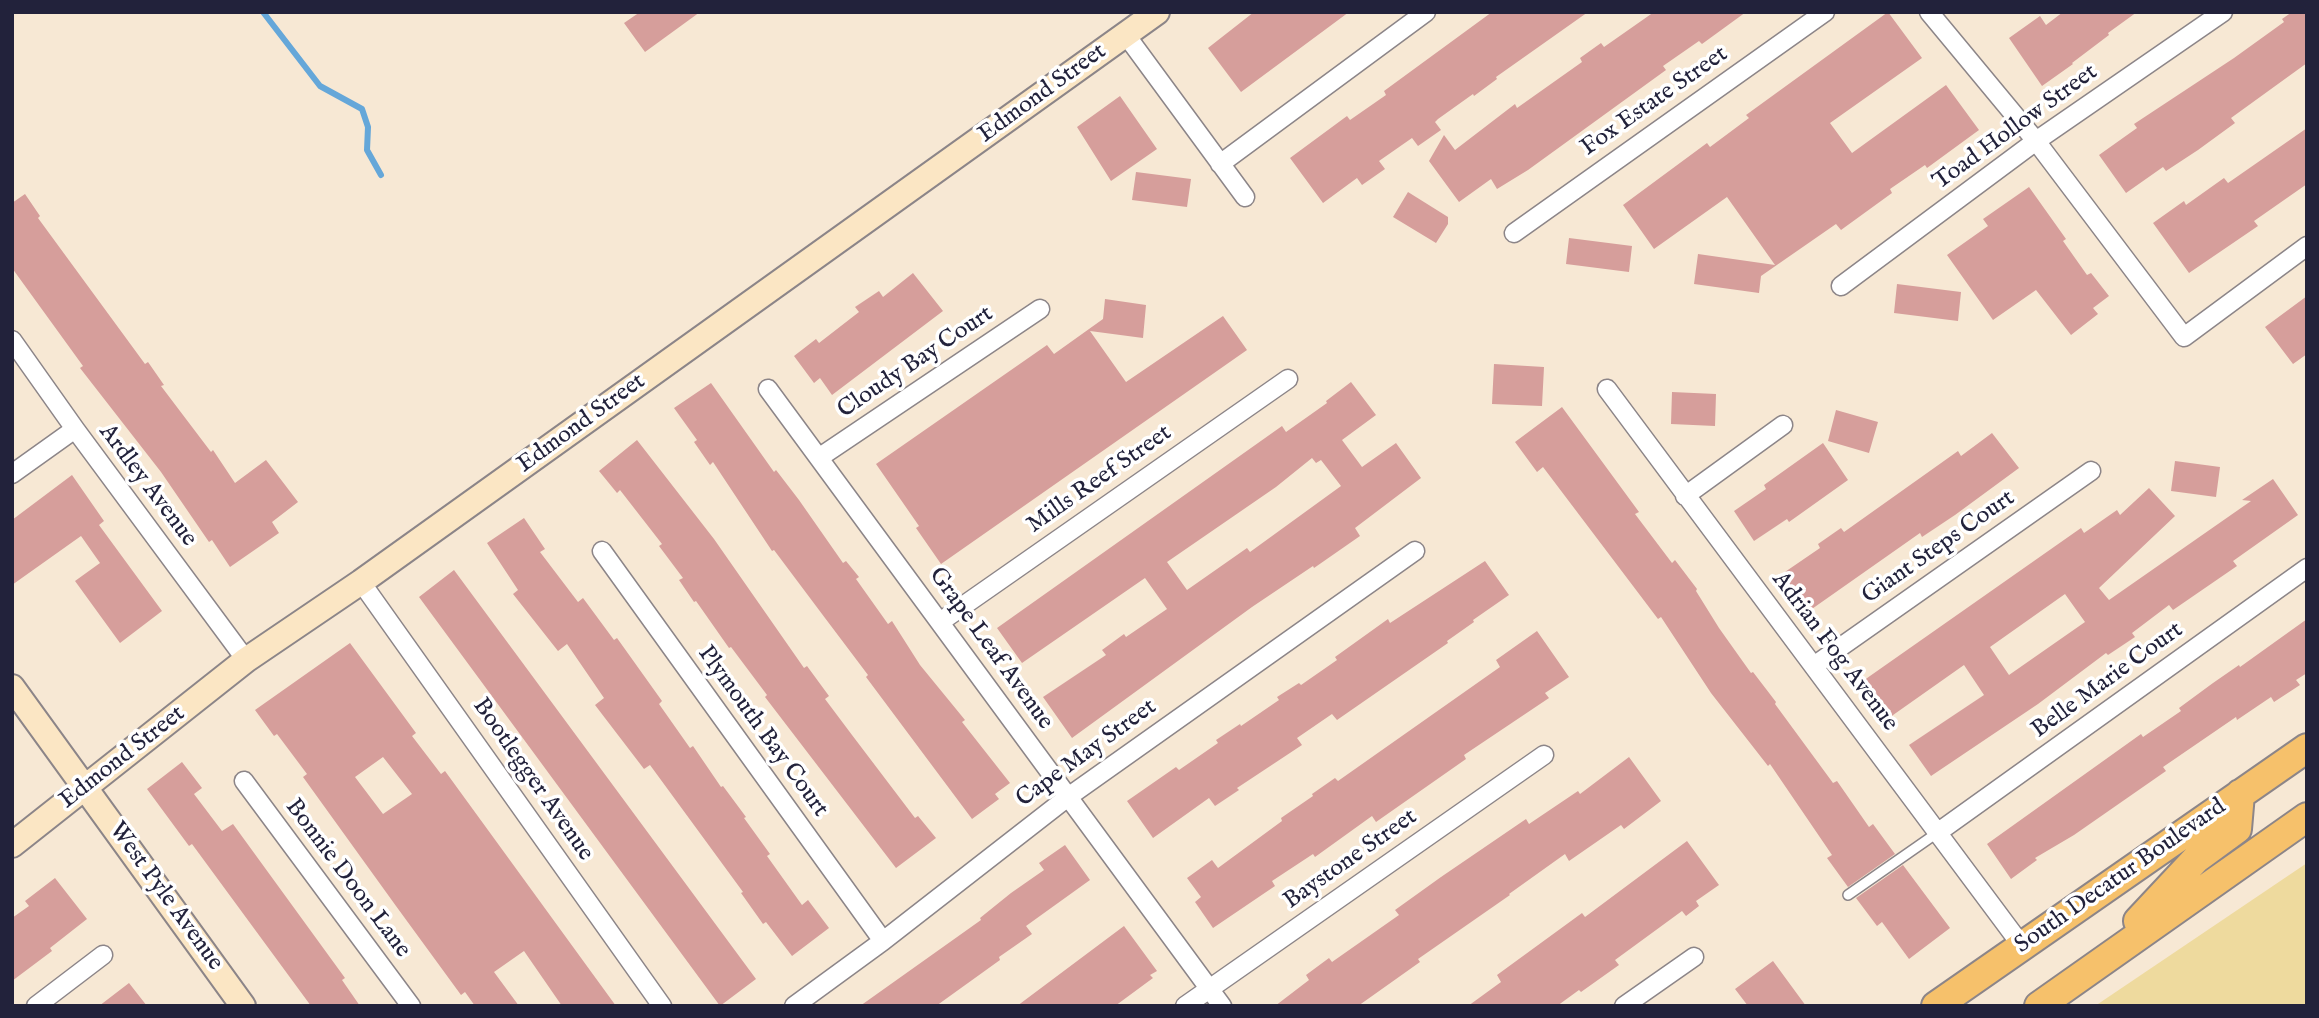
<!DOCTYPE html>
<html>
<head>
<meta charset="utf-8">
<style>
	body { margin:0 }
	#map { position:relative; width:2319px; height:1018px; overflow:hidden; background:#f7e8d4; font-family:"IM FELL English",serif }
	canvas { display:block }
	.frame { position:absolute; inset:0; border:14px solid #22223b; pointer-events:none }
</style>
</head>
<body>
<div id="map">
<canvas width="2319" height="1018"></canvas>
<div class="frame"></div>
</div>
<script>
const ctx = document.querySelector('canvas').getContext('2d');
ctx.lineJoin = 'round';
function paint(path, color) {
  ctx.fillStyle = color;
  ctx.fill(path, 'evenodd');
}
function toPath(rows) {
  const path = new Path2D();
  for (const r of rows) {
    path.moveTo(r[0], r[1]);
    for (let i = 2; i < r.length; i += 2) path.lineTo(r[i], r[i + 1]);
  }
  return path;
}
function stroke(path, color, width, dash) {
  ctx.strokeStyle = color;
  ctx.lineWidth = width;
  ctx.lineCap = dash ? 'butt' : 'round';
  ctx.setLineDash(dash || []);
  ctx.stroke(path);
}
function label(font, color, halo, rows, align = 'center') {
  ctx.font = font + ' "IM FELL English",serif';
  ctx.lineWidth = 7;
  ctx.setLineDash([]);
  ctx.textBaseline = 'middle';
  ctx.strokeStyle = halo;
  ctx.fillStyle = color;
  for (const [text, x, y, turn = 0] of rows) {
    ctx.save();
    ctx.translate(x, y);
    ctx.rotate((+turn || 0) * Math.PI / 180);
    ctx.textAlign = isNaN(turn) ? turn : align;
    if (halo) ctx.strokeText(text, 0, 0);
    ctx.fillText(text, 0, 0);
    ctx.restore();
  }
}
paint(toPath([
	[2307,863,2307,1006,2095,1006]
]), '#eeda9e');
stroke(toPath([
	[263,12,320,86,362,109,368,127,367,150,381,175]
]), '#65a7d9', 6);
paint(toPath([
	[640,12,700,12,645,52,624,23],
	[1254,12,1349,12,1241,92,1208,48],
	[1492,12,1588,12,1496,77,1497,79,1474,96,1473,94,1438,119,1435,122,1441,130,1418,146,1412,138,1379,161,1385,169,1362,185,1357,178,1323,203,1290,158,1347,116,1350,120,1386,95,1384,91],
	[1654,12,1746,12,1702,44,1699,41,1663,66,1666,70,1528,170,1497,189,1491,179,1459,202,1429,161,1444,135,1455,150,1515,104,1517,108,1582,62,1580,58,1601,43,1604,47],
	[1888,12,1922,58,1830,123,1852,153,1946,85,1979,130,1927,168,1925,165,1890,189,1892,193,1841,230,1836,224,1761,276,1759,293,1694,284,1698,254,1775,265,1727,197,1654,249,1623,205,1707,143,1710,147,1749,118,1746,115],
	[2063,12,2137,12,2108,33,2109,35,2072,63,2073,64,2042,86,2009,38,2040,16,2046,25],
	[2292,12,2307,12,2307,63,2231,118,2235,123,2198,150,2166,171,2163,167,2126,193,2099,155,2137,128,2134,124,2234,58,2284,22,2282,19],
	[1120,96,1157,149,1111,181,1077,127],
	[2307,128,2307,184,2254,221,2258,226,2189,273,2153,223,2184,201,2186,205,2224,178,2228,183],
	[1136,172,1191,179,1187,207,1132,200],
	[2029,187,2066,239,2063,241,2087,275,2091,273,2109,296,2093,308,2098,314,2071,335,2036,290,1993,320,1947,255,1988,226,1983,219],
	[1408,192,1448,217,1448,224,1436,243,1393,217],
	[25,194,40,216,38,218,145,364,148,362,164,385,161,386,211,452,213,450,235,483,266,460,298,502,272,522,279,533,230,567,212,540,209,542,161,472,80,368,83,366,12,268,12,203],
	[1569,238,1632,246,1629,272,1566,264],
	[913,273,943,311,832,395,820,378,814,383,794,356,816,339,819,343,859,312,855,307,879,291,883,297],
	[1897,284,1961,292,1958,321,1894,313],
	[2307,296,2307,354,2293,364,2265,327],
	[1105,299,1146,305,1143,338,1090,331,1126,382,1223,316,1247,350,941,564,916,528,919,526,876,464,1047,345,1054,354,1103,319],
	[1494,364,1544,367,1542,406,1492,404],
	[1351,382,1376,415,1342,440,1362,467,1396,443,1421,478,1355,528,1360,536,1314,568,1313,566,1252,607,1072,738,1043,697,1106,655,1102,650,1124,634,1126,637,1167,609,1145,578,1022,663,997,628,1282,426,1286,432,1327,403,1326,401],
	[1312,458,1316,463,1321,460,1341,486,1250,552,1247,548,1187,590,1167,562,1276,487],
	[711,383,774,472,776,470,799,500,843,563,846,561,859,577,856,579,888,624,892,621,920,665,965,720,962,722,1010,783,995,794,999,799,972,819,866,677,868,675,825,618,774,550,772,551,713,462,710,465,694,442,697,440,674,408],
	[1672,392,1716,394,1715,426,1671,424],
	[1562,407,1639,512,1635,514,1672,563,1675,560,1697,589,1696,591,1719,628,1751,673,1753,672,1776,702,1775,704,1833,783,1837,781,1869,827,1873,824,1895,854,1848,887,1827,858,1832,855,1770,764,1768,766,1711,693,1661,617,1658,619,1543,467,1537,472,1515,442],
	[1836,410,1878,422,1869,453,1828,441],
	[1992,433,2019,468,1955,515,1922,537,1920,533,1809,611,1782,574,1820,548,1818,544,1841,528,1844,532,1958,451,1961,456],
	[637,440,714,539,804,668,807,666,829,696,825,699,852,735,915,818,918,816,936,838,896,868,765,697,767,695,731,647,729,648,696,601,694,602,679,580,683,578,659,546,662,544,620,490,617,493,599,471],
	[1823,443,1848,480,1789,522,1787,519,1754,541,1734,511,1766,489,1764,485],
	[2175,461,2220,467,2216,497,2171,491],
	[72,475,104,521,99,525,162,611,120,643,75,581,100,563,81,536,12,585,12,520],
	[2273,479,2298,515,2233,561,2237,566,2173,610,2169,605,2132,633,2135,637,2108,655,2106,653,2038,704,1931,776,1909,745,1984,695,1964,665,1886,720,1860,683,2081,528,2084,533,2117,510,2120,515,2149,488,2175,516,2099,588,2109,600,2251,501,2242,500],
	[2065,594,2085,622,2009,675,1990,647],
	[524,518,545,549,540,552,578,602,583,598,614,640,617,638,662,701,659,704,690,748,693,746,721,787,723,786,746,817,744,818,770,854,767,856,802,905,808,900,829,928,792,956,766,922,763,924,741,893,743,892,650,765,644,769,595,705,604,698,567,644,558,651,513,594,518,590,487,543],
	[1485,561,1509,595,1473,620,1474,622,1447,641,1448,643,1337,720,1332,714,1297,738,1302,745,1237,788,1239,790,1215,806,1209,798,1153,838,1127,801,1176,767,1179,770,1218,743,1216,740,1240,724,1241,726,1279,700,1277,697,1299,683,1301,685,1337,660,1335,657,1388,619,1390,623],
	[454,570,756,979,720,1006,419,597],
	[2307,619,2307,673,2296,680,2300,685,2274,702,2271,697,2237,720,2236,717,2163,767,2166,771,2074,835,2035,858,2037,860,2011,879,1987,844,2141,734,2143,737,2181,711,2179,708,2213,683,2239,665,2240,667],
	[1537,631,1569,677,1545,693,1549,698,1464,755,1466,759,1376,822,1372,816,1315,857,1313,854,1272,881,1275,886,1213,928,1195,902,1201,897,1187,878,1212,860,1218,868,1282,821,1281,818,1313,796,1312,794,1335,778,1338,781,1500,667,1496,660],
	[350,643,416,733,412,736,441,774,445,771,616,1006,562,1006,524,951,494,972,519,1006,475,1006,465,992,461,995,396,906,303,777,307,774,277,734,274,736,255,710],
	[383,757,412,794,383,814,355,777],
	[1629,757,1661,801,1624,829,1621,825,1569,861,1565,854,1509,894,1510,895,1418,959,1420,962,1358,1006,1275,1006,1309,980,1306,975,1329,958,1332,962,1399,915,1395,910,1441,877,1526,819,1529,824,1578,791,1580,794],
	[182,762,202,788,194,794,222,831,233,824,345,978,342,980,360,1006,311,1006,192,844,189,846,147,789],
	[1687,841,1719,885,1696,901,1699,906,1686,916,1682,911,1615,960,1619,965,1581,992,1579,990,1557,1006,1468,1006,1501,982,1497,975,1582,913,1585,917],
	[1065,845,1090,880,1026,926,1032,934,999,957,1000,960,936,1006,860,1006,981,920,980,918,1011,893,1044,870,1039,863],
	[1903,865,1950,928,1909,959,1882,922,1877,926,1856,898],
	[55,878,87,919,50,948,52,951,12,981,12,918,29,906,25,901],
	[1124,926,1157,971,1150,975,1153,978,1115,1006,1017,1006],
	[1773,961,1806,1006,1748,1006,1735,989],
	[129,983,147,1006,99,1006]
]), '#d69e9b');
const lane = toPath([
	[1848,895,1937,833]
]);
const street = toPath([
	[1929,12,2036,141,2184,337,2307,246],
	[1126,35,1245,197],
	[1220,164,1426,12],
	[1514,233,1825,12],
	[1841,286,2036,141,2223,12],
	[12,340,75,429,246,660],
	[768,389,1222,1006],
	[1607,389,2022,946],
	[820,457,1040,309],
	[12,474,75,429],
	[1685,496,1783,425],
	[602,551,883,941],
	[361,582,662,1006],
	[940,622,1288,379],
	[1815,665,2091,471],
	[244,781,411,1006],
	[1937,833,2307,568],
	[36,1006,103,955],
	[794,1006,883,941,1068,797,1415,551],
	[1185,1006,1544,755],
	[1624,1006,1694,957]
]);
const secondary = toPath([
	[12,687,243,1006],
	[12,845,246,660,361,582,1157,12]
]);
const primary = toPath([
	[2138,921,2196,859,2237,829,2240,794],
	[1936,1006,2307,748],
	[2039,1006,2307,817]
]);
stroke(lane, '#8c8588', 12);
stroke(street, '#8c8588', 21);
stroke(secondary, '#8c8588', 28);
stroke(primary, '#8c8588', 32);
stroke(lane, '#fff', 9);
stroke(street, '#fff', 18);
stroke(secondary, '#fbe6c4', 24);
stroke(primary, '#f6c16b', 28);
label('24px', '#22223b', '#fff', [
	["Edmond Street",1043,94,-36],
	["Fox Estate Street",1655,102,-35],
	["Toad Hollow Street",2016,128,-36],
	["Cloudy Bay Court",916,363,-34],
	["Edmond Street",582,424,-36],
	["Mills Reef Street",1100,480,-35],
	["Ardley Avenue",147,486,53],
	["Giant Steps Court",1939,548,-35],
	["Grape Leaf Avenue",990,649,54],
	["Adrian Fog Avenue",1834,652,53],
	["Belle Marie Court",2108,681,-36],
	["Plymouth Bay Court",762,732,54],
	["Cape May Street",1087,754,-36],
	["Edmond Street",123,758,-38],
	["Bootlegger Avenue",532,780,55],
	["Baystone Street",1351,860,-35],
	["South Decatur Boulevard",2121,877,-35],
	["Bonnie Doon Lane",347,879,53],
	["West Pyle Avenue",165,897,54]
]);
</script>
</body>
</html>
